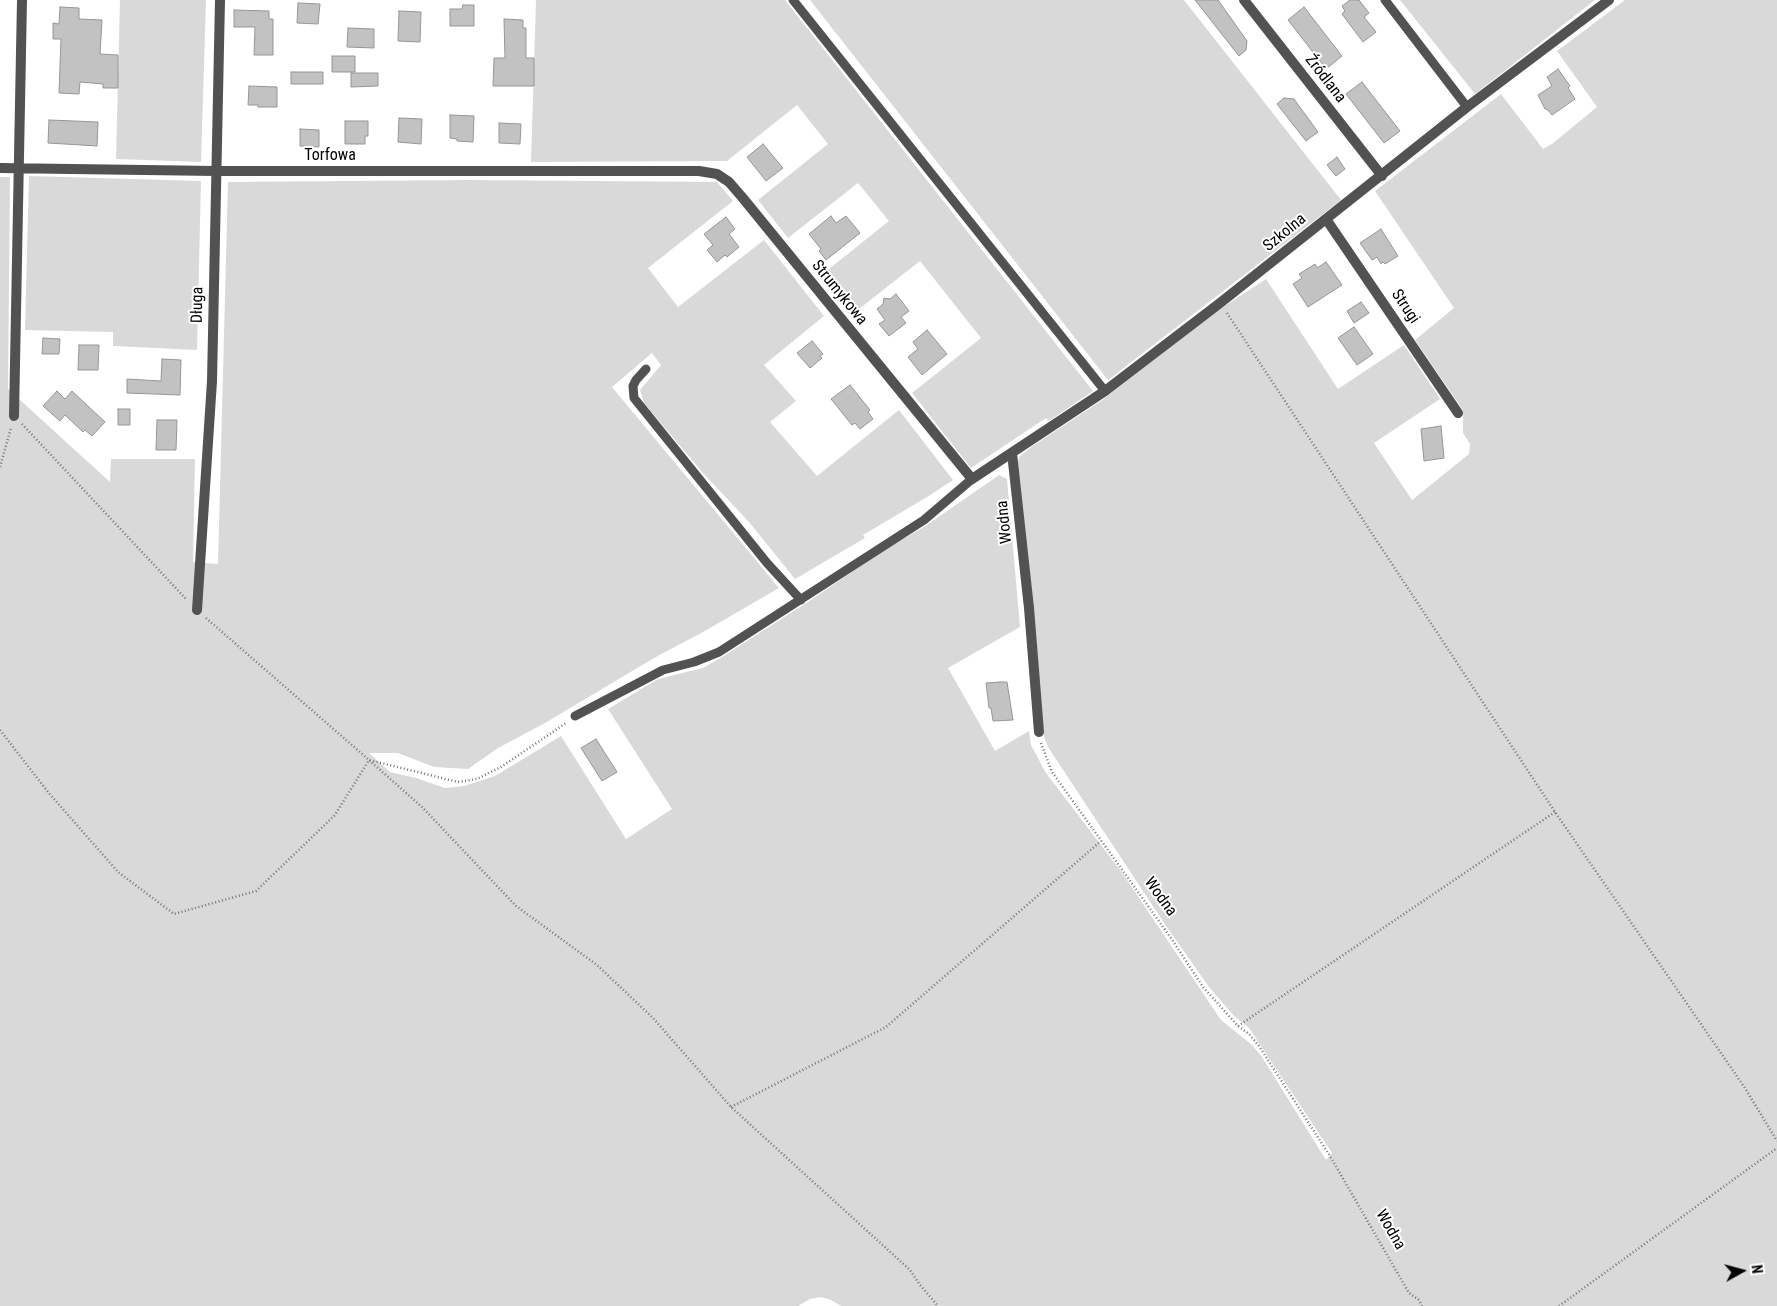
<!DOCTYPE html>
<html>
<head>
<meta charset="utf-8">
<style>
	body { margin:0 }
	#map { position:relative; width:1777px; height:1306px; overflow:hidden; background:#fff; font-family:"Roboto Condensed",sans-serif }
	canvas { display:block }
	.north { position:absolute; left:1717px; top:1246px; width:50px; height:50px; -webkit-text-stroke:4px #fff; paint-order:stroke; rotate:83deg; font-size:14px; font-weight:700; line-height:20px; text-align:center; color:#000 }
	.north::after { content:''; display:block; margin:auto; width:18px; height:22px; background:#000; clip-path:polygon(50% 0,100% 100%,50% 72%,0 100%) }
</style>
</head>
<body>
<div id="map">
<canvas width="1777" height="1306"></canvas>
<div class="north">N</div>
</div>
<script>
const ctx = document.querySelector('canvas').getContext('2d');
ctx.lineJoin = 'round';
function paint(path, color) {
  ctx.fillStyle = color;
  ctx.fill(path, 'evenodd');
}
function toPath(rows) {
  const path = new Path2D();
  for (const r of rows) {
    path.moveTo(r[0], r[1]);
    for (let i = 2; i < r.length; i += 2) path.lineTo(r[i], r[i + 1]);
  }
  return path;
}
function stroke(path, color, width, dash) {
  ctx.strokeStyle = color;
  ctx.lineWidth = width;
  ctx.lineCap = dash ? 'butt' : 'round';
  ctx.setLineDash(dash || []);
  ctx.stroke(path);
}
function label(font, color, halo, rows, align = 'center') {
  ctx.font = font + ' "Roboto Condensed",sans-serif';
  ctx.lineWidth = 4;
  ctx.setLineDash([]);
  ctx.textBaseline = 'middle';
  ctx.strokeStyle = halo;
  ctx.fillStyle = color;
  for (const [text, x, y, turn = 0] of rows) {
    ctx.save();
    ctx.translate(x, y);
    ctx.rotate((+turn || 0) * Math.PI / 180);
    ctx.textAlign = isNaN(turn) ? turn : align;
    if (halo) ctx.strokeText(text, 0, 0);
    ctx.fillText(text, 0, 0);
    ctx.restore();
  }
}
paint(toPath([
	[120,0,206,0,201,162,116,159],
	[536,0,785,0,1093,391,1049,421,1046,418,971,468,912,393,981,338,920,261,850,316,819,277,889,221,858,183,788,238,758,200,828,144,797,105,727,161,531,162],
	[810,0,1184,0,1341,200,1108,380],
	[1400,0,1595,0,1475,94],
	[1625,0,1777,0,1777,1306,841,1306,831,1300,821,1297,810,1299,798,1306,0,1306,0,177,10,177,8,389,110,482,111,459,195,459,193,562,218,564,228,182,469,180,717,182,733,201,648,268,678,307,764,240,824,316,764,365,796,401,770,422,817,476,899,410,953,480,927,497,863,535,865,538,795,579,749,522,702,472,644,403,640,390,661,365,652,353,612,387,779,588,703,632,654,658,545,723,498,748,468,769,434,767,398,753,369,753,390,772,416,778,445,788,464,786,495,776,561,736,626,839,672,809,608,709,658,679,703,668,722,657,808,602,887,548,924,527,999,475,1007,479,1020,627,948,668,995,751,1029,731,1031,745,1046,773,1123,874,1221,1020,1252,1045,1262,1057,1326,1160,1332,1153,1249,1028,1234,1016,1209,987,1166,926,1048,747,1044,737,1018,462,1019,457,1031,447,1101,401,1217,311,1266,279,1338,389,1404,345,1440,399,1374,443,1412,500,1469,454,1470,444,1463,433,1463,410,1415,340,1454,308,1375,191,1501,94,1543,149,1552,144,1597,107,1557,51],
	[29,176,201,181,197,350,113,346,113,332,25,330]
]), '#d9d9d9');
const building = toPath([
	[1195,0,1218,0,1247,41,1246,50,1239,56,1195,0],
	[1350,0,1359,0,1369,13,1364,17,1376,32,1363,42,1342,14,1345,11,1342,6,1350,0],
	[298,3,320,4,318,24,297,23,298,3],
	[463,5,474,5,474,26,450,26,450,9,462,9,463,5],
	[60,7,79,8,79,19,102,20,100,54,118,55,118,88,103,88,103,84,80,82,79,94,59,93,61,39,53,39,53,23,59,24,60,7],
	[1304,7,1342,56,1326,69,1288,20,1304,7],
	[234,10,269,11,269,19,273,19,273,55,254,55,255,27,234,27,234,10],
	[399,11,421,12,420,42,398,41,399,11],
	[504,19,523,20,523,28,526,28,526,58,534,58,534,86,493,86,494,58,505,58,504,19],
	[348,28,374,29,374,48,347,47,348,28],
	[332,56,355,56,355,72,332,72,332,56],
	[1558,69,1570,86,1568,88,1575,99,1552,115,1548,110,1545,109,1538,95,1552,86,1547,77,1558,69],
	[291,72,323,72,323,84,291,84,291,72],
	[351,73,378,73,378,86,351,87,351,73],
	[1362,82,1400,131,1384,143,1346,94,1362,82],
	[249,86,277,87,277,107,258,107,258,105,248,105,249,86],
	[1284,98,1294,99,1318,132,1306,141,1277,104,1284,98],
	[450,115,474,116,473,142,457,141,457,139,450,138,450,115],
	[399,118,422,119,421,144,398,142,399,118],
	[49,120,98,122,97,146,48,143,49,120],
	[345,121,368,121,368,136,365,136,365,144,345,144,345,121],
	[499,123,521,124,520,144,499,143,499,123],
	[300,129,319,130,319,147,300,146,300,129],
	[763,144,783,168,766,181,747,157,763,144],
	[1337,157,1345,169,1336,176,1327,165,1337,157],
	[831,216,836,223,846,216,860,233,826,260,819,251,821,249,809,234,831,216],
	[726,217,735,229,729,234,739,247,727,257,725,255,717,262,707,250,713,245,704,234,726,217],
	[1381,229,1398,256,1385,264,1383,262,1381,264,1377,257,1372,260,1360,243,1381,229],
	[1326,262,1342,285,1308,307,1293,284,1302,278,1299,274,1315,264,1317,268,1326,262],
	[896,294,909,311,901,317,906,323,889,336,879,324,885,320,877,309,883,304,884,298,890,299,896,294],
	[1361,302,1369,313,1354,323,1347,311,1361,302],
	[1354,327,1373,354,1357,365,1338,338,1354,327],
	[927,330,947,354,922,375,908,357,918,349,913,342,927,330],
	[43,338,60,339,59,354,42,354,43,338],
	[812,341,823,354,820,356,822,358,810,368,797,353,812,341],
	[79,345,99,345,98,370,78,370,79,345],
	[162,359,181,360,180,395,127,393,127,379,161,381,162,359],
	[850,385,870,410,868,412,873,419,860,429,855,423,852,425,831,399,850,385],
	[57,391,65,399,72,391,105,422,92,436,85,430,83,432,65,415,60,421,43,406,57,391],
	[118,409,130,409,130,425,118,425,118,409],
	[157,420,177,420,176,450,156,450,157,420],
	[1441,426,1444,458,1424,461,1421,429,1441,426],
	[1000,682,1007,682,1013,720,993,721,991,708,989,708,986,683,1000,682],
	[596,739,617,772,602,781,581,748,596,739]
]);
paint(building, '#c2c2c2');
stroke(building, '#969696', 1);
stroke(toPath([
	[1227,313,1555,812,1745,1088,1777,1141],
	[22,424,186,599],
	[0,467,11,428],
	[206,618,369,760,458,782,477,779,501,767,566,723],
	[0,730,48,792,118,872,174,914,256,891,335,815,369,760,423,808,516,906,597,965,653,1018,731,1107,910,1270,920,1285,938,1306],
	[1041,743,1052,772,1171,938,1203,987,1238,1026,1249,1034,1259,1046,1330,1156,1409,1293,1419,1300,1422,1306],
	[1238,1026,1555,812],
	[731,1107,886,1027,1101,841],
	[1559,1306,1777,1148]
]), '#747474', 2.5, [1, 2.5]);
stroke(toPath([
	[793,0,1105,391],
	[1385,0,1467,107],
	[646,369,636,380,633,386,634,398,767,563,801,600],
	[575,716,663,670,694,662,719,652,924,520,972,479]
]), '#525252', 9);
stroke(toPath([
	[1244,0,1382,176],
	[0,168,216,171,699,171,717,174,729,182,742,197,972,479,1105,391,1220,303,1467,107,1609,0],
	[1326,219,1458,413],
	[14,416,22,0],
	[1012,453,1029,608,1039,732],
	[197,610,212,381,220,0]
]), '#525252', 10);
label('16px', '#000', '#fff', [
	["Źródlana",1325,79,52],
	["Torfowa",330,156],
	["Szkolna",1285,233,-39],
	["Strumykowa",839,293,51],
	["Długa",198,305,-89],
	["Strugi",1405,307,56],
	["Wodna",1005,522,-96],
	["Wodna",1160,897,54],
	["Wodna",1390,1230,60]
]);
</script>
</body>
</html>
